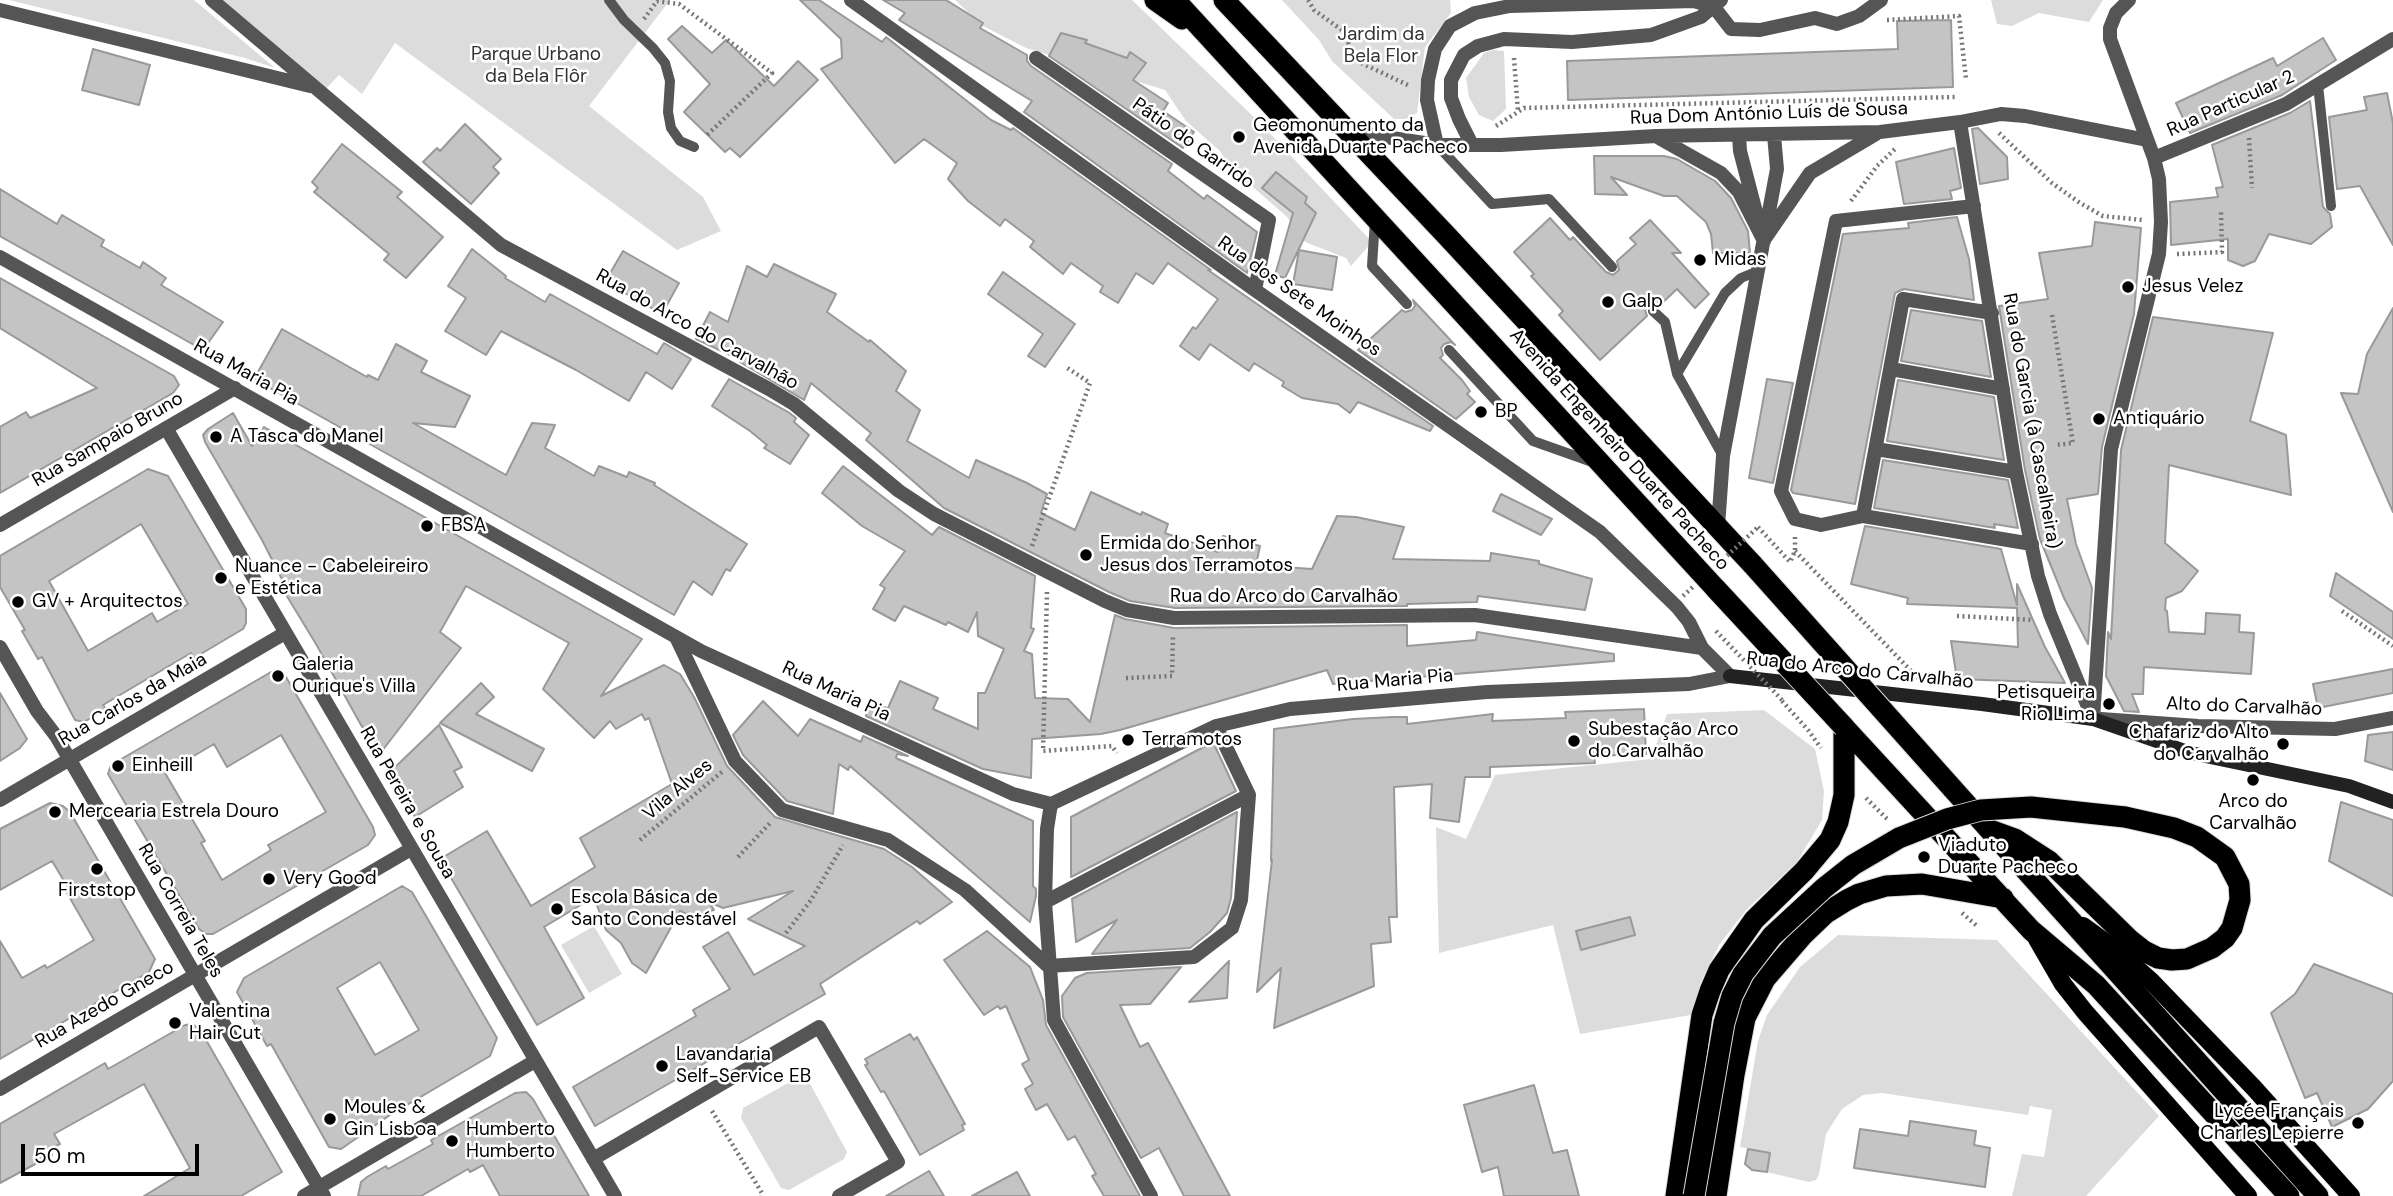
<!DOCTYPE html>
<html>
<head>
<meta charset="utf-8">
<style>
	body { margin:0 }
	#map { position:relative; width:2393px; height:1196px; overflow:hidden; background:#fff; font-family:"DM Sans",sans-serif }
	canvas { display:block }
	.scale { position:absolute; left:21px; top:1144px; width:178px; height:32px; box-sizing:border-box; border:4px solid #000; border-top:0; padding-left:9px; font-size:21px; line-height:24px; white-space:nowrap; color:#000; -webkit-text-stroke:5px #fff; paint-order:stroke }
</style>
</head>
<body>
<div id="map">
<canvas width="2393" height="1196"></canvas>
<div class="scale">50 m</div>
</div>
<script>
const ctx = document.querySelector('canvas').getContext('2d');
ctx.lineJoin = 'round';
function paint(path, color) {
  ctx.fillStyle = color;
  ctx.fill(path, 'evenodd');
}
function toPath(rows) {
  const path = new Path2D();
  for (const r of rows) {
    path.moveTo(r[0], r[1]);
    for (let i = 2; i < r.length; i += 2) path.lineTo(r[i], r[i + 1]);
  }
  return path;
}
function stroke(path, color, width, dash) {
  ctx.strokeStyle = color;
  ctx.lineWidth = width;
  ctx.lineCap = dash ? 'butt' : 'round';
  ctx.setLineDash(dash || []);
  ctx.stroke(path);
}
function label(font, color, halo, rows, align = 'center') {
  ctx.font = font + ' "DM Sans",sans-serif';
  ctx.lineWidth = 5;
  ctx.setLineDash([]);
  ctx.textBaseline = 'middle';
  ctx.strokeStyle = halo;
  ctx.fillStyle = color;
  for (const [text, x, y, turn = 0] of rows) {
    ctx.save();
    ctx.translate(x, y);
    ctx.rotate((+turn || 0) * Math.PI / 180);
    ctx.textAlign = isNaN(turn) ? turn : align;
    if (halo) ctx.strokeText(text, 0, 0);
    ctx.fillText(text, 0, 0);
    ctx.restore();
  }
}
paint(toPath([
	[9,0,194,0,275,68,245,58],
	[212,0,670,0,589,106,703,197,721,231,677,250,395,43,362,94,339,75,320,95],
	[955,0,1132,0,1260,123,1372,242,1351,266,1346,258,1305,242,1287,217,1253,187,1235,174,1220,151,1186,121,1165,90,1026,48,983,26],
	[1282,0,1450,0,1451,13,1425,47,1417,113,1406,119,1394,119,1332,61,1319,40],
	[1991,0,2103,0,2089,22,2039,13,2012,26,1997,24],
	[1493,50,1504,51,1506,109,1493,121,1479,115,1469,97,1466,78,1484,53],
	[1764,710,1815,749,1824,791,1822,820,1797,862,1747,909,1719,945,1701,982,1691,1015,1580,1034,1553,925,1439,953,1436,827,1466,839,1495,775,1651,759,1667,714],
	[594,926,622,974,589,993,561,945],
	[1838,935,1997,940,2159,1116,2086,1196,2012,1196,2022,1154,2044,1157,2052,1110,2030,1106,2028,1115,1882,1093,1863,1095,1842,1109,1826,1134,1819,1174,1816,1180,1809,1182,1767,1172,1770,1153,1740,1147,1758,1041,1767,1015,1800,967],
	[799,1077,807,1078,847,1152,844,1159,789,1190,781,1188,741,1118,743,1108]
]), '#dcdcdc');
const building = toPath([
	[800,0,819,0,882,42,886,37,991,120,1011,130,1013,128,1211,270,1208,270,1433,426,1430,431,1358,402,1350,413,1338,404,1302,398,1282,386,1284,382,1254,363,1249,371,1210,344,1199,360,1180,346,1193,327,1196,329,1218,299,1168,263,1153,284,1136,273,1118,303,1100,292,1103,286,1071,263,1063,274,1030,247,1034,241,1005,219,1000,226,968,201,948,179,957,163,924,139,895,163,821,69,842,58,841,39,800,0],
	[883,0,946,0,983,23,980,28,1027,55,1027,61,1031,66,1172,164,1168,171,1204,199,1207,195,1257,232,1247,273,1024,112,1032,101,899,20,905,13,883,0],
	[1951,20,1953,87,1568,100,1567,61,1898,49,1897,21,1951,20],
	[682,26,712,53,726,40,774,86,798,61,818,80,740,157,730,148,725,152,684,112,710,84,668,39,682,26],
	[1061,33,1087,40,1085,43,1127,58,1130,52,1146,63,1133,80,1168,103,1163,111,1194,132,1183,148,1049,56,1061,33],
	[2323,38,2336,60,2282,95,2190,133,2176,103,2273,58,2277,66,2323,38],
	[93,49,150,65,139,105,82,90,93,49],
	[2387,93,2393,123,2393,245,2360,186,2337,189,2329,117,2367,110,2364,97,2387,93],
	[2310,101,2323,207,2330,214,2332,227,2311,244,2269,234,2255,261,2243,266,2228,260,2228,239,2171,245,2170,202,2218,197,2216,188,2223,187,2212,145,2290,113,2310,101],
	[465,124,501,159,493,167,499,173,471,204,423,162,437,148,440,151,465,124],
	[1978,128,2007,157,2008,179,1980,184,1972,129,1978,128],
	[342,144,402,192,397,197,443,237,406,278,384,260,389,254,314,192,318,188,312,182,342,144],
	[1954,148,1961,188,1950,191,1952,199,1904,204,1896,162,1954,148],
	[1594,156,1664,156,1677,159,1715,181,1731,198,1748,231,1750,253,1713,253,1711,234,1706,222,1677,196,1664,196,1611,177,1627,195,1595,194,1594,156],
	[1276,172,1307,197,1305,203,1316,213,1285,278,1275,275,1293,213,1262,188,1276,172],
	[0,189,57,224,62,215,104,240,101,246,140,268,143,262,166,278,161,285,223,322,203,350,0,236,0,189],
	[1957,217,1969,259,1974,300,1904,289,1895,293,1855,504,1793,493,1791,490,1843,234,1909,228,1908,223,1957,217],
	[1550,218,1570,240,1573,237,1606,272,1613,275,1619,270,1617,261,1636,244,1630,238,1650,220,1681,253,1672,253,1709,294,1695,308,1677,289,1659,306,1650,304,1645,310,1647,316,1600,360,1559,315,1563,311,1531,276,1534,274,1514,252,1550,218],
	[2095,222,2141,228,2134,314,2102,447,2098,494,2067,499,2076,544,2092,588,2088,644,2064,598,2040,539,2025,470,1999,306,2048,299,2039,253,2092,246,2095,222],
	[472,249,506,276,505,278,545,302,550,294,657,354,664,343,691,359,672,389,646,372,629,401,576,370,501,331,486,355,445,331,466,298,448,286,472,249],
	[1299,250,1337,257,1332,290,1293,284,1299,250],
	[623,251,679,283,662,314,605,282,623,251],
	[774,264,836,294,827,312,869,342,870,340,906,371,896,391,920,410,907,441,969,478,976,460,1027,483,1047,494,1041,513,1075,530,1091,492,1141,515,1142,512,1168,524,1165,533,1218,552,1223,536,1260,546,1256,565,1312,569,1337,516,1356,517,1404,527,1393,559,1490,561,1491,553,1539,561,1539,564,1592,579,1585,610,1478,596,1477,602,1407,604,1407,606,1175,608,1130,601,1109,592,944,508,866,440,871,433,811,383,804,400,740,362,741,360,696,339,710,312,728,322,747,266,767,277,774,264],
	[1003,272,1075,324,1045,367,1028,356,1043,334,988,294,1003,272],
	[0,278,174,376,179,385,173,393,0,493,0,427,26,412,30,418,97,388,0,328,0,278],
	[1413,300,1455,345,1451,342,1444,344,1441,348,1443,355,1440,358,1462,380,1470,391,1467,394,1475,402,1456,419,1358,350,1402,310,1405,312,1412,310,1415,306,1413,300],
	[2393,308,2393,512,2341,393,2358,394,2367,354,2393,308],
	[1911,310,1982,321,1991,377,1901,361,1911,310],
	[2153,317,2273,333,2250,421,2286,435,2291,495,2169,465,2165,543,2198,571,2182,591,2166,598,2165,610,2167,611,2169,632,2205,634,2206,613,2240,615,2239,632,2254,633,2251,674,2144,667,2143,694,2132,694,2139,712,2124,711,2106,676,2108,632,2111,639,2121,450,2153,317],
	[282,329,367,377,368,375,378,380,396,344,427,361,421,372,470,396,455,427,413,423,506,475,532,423,555,425,545,448,594,476,599,466,627,477,629,472,655,483,654,485,747,544,730,571,726,569,712,595,693,581,674,615,254,379,282,329],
	[729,379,788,412,796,418,794,422,809,435,790,464,764,448,767,445,750,431,712,406,729,379],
	[1767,379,1793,383,1773,483,1749,478,1767,379],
	[1898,380,1994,397,2004,460,1887,441,1898,380],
	[233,413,252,446,264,427,642,639,601,696,664,665,680,674,694,697,727,766,775,817,884,849,912,867,952,902,920,924,917,921,820,984,825,994,595,1126,573,1087,696,1016,693,1010,730,989,703,947,728,932,754,975,805,946,748,919,793,891,723,908,709,902,714,910,691,916,680,911,646,973,632,963,621,943,606,930,594,897,544,927,584,998,537,1025,440,859,487,831,531,906,595,867,580,838,672,784,649,718,645,720,642,714,616,729,610,721,594,738,543,689,569,643,466,586,440,632,461,648,382,751,361,725,316,644,285,593,288,591,262,540,205,442,203,435,208,429,233,413],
	[1883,460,2008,480,2018,528,1994,524,1995,528,1874,508,1883,460],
	[843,466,932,535,939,527,1035,576,1031,628,1034,629,1024,651,1032,654,1035,698,1068,699,1090,722,1115,615,1125,619,1174,628,1407,625,1407,646,1476,640,1477,632,1614,654,1614,661,1333,684,1327,670,1120,730,1101,734,1032,739,1031,778,983,769,866,716,868,704,888,708,900,681,938,698,933,709,978,729,978,693,985,693,1004,649,978,636,977,612,968,632,948,622,946,625,904,606,895,621,873,609,885,588,880,585,905,551,862,526,822,493,843,466],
	[148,469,168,476,246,609,246,623,243,629,194,658,191,653,103,705,106,709,84,722,75,720,42,657,38,659,22,631,25,630,0,587,0,556,148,469],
	[141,524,188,604,157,622,152,613,88,651,49,581,141,524],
	[1501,494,1552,519,1541,535,1493,511,1501,494],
	[1865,526,2001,549,2017,605,2017,584,2045,647,2065,683,1957,679,1951,641,2018,647,2017,608,1907,604,1908,598,1851,584,1865,526],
	[2336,573,2393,612,2393,639,2330,596,2336,573],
	[2393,669,2393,693,2318,708,2313,684,2393,669],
	[271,672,279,672,286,677,373,827,375,835,368,845,213,934,206,934,199,929,108,774,111,765,271,672],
	[281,735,326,812,268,845,271,850,222,880,201,843,205,841,165,773,214,744,227,767,281,735],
	[481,683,494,697,476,714,544,749,532,771,440,723,481,683],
	[0,693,27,739,20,748,0,761,0,693],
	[763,701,798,736,810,719,861,742,863,736,908,756,897,754,896,758,1033,821,1033,886,1036,889,1036,896,1030,922,850,766,848,770,839,764,833,814,787,801,743,755,733,735,763,701],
	[1644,709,1646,754,1594,756,1595,763,1490,767,1490,777,1465,777,1459,822,1430,818,1432,784,1394,787,1397,917,1389,917,1391,942,1371,944,1374,986,1274,1028,1281,968,1257,992,1272,860,1271,861,1274,729,1353,719,1393,717,1407,717,1407,724,1493,714,1492,721,1566,718,1565,712,1644,709],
	[439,725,462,767,454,771,463,787,415,817,391,771,439,725],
	[2393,732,2393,770,2365,761,2368,735,2393,732],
	[1213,742,1236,791,1071,877,1071,817,1213,742],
	[2341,802,2393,820,2393,896,2329,861,2341,802],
	[50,803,63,806,70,812,155,959,149,972,0,1059,0,941,22,978,45,965,47,968,94,940,67,893,70,891,52,861,0,890,0,829,50,803],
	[1237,812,1231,898,1227,913,1210,932,1190,948,1092,954,1117,920,1076,942,1072,899,1237,812],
	[402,886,412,892,497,1038,490,1056,390,1115,341,1149,329,1147,271,1044,267,1046,237,992,244,978,402,886],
	[380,962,419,1030,375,1055,337,988,380,962],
	[1630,917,1635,935,1581,950,1576,931,1630,917],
	[987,931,1030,967,1043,1000,1046,1025,1140,1196,1104,1196,1092,1176,1096,1174,1075,1136,1068,1140,1047,1104,1036,1110,1025,1089,1033,1084,1022,1064,1029,1060,1006,1006,1000,1009,998,1006,984,1015,944,960,987,931],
	[1229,961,1227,998,1189,1002,1229,961],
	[2314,964,2393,994,2393,1081,2368,1109,2332,1127,2317,1093,2305,1098,2271,1013,2295,994,2314,964],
	[1181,967,1150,1004,1120,1005,1140,1047,1148,1043,1230,1196,1184,1196,1159,1148,1141,1158,1063,1017,1062,996,1075,978,1087,973,1181,967],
	[193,1024,202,1033,282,1172,241,1196,144,1196,190,1168,144,1084,54,1134,60,1144,50,1149,52,1155,0,1183,0,1124,105,1063,108,1069,185,1025,193,1024],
	[910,1034,914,1040,917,1037,965,1124,962,1125,964,1130,920,1155,884,1091,881,1092,865,1065,868,1064,865,1059,910,1034],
	[1534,1085,1553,1153,1567,1150,1579,1196,1504,1196,1498,1167,1482,1172,1464,1105,1534,1085],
	[526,1092,533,1099,589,1196,500,1196,483,1165,470,1172,468,1169,421,1196,358,1196,361,1182,367,1177,386,1166,388,1169,433,1144,431,1140,515,1093,526,1092],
	[1910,1121,1976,1131,1974,1145,1990,1148,1985,1187,1854,1168,1860,1129,1908,1136,1910,1121],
	[1748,1149,1770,1153,1767,1172,1752,1170,1745,1164,1748,1149],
	[929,1171,944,1196,886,1196,929,1171],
	[1017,1172,1030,1196,972,1196,1017,1172]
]);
paint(building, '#c4c4c4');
stroke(building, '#999', 2);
const primary = toPath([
	[2083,926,2116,950,2151,981,2254,1088,2351,1196],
	[2037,939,2063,984,2085,1012,2248,1196]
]);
const highway = toPath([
	[1155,0,1182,19],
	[1175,0,1716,589],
	[1224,0,1447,236,1753,565],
	[1844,727,2031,930,2096,985,2289,1196],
	[1952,788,2318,1196],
	[1993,831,2015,839,2049,861,2130,940,2144,951,2158,958,2172,960,2187,959,2212,948,2225,938,2232,928,2240,900,2239,884,2225,857,2197,837,2174,828,2125,817],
	[1676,1196,1702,1015,1710,991,1719,970,1754,920,1804,871,1830,840,1838,822,1844,795,1844,727],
	[1716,1196,1734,1075,1745,1018,1765,979,1803,935,1826,913,1847,900,1859,894,1886,886,1922,884,2003,898]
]);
stroke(primary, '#dbdbdb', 19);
stroke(highway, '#dbdbdb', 23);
stroke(toPath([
	[1308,0,1314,10,1346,33,1350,49,1358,53,1359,62,1410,86],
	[644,19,657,1,679,4,772,73,705,137],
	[1887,20,1959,16,1966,79],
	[1514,58,1518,112],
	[1496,126,1524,108,1955,97],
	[1999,133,2052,183,2080,203,2103,216,2143,220],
	[2249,138,2252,188],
	[1851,201,1877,166,1895,149],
	[2177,254,2222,252,2221,212],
	[2052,315,2073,443,2056,445],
	[1758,527,1790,562,1795,551,1795,535],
	[1032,546,1090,383,1066,367],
	[1795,551,1918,678],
	[1047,592,1043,751,1112,746,1117,753],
	[2342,611,2393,646],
	[1957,616,2033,620],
	[1126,678,1172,676,1173,636],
	[1782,701,1808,730,1821,748],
	[1866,798,1889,821],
	[640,840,723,771],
	[738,857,772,821],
	[1962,913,1977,926],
	[786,933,811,900,843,845],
	[712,1111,762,1193,761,1196]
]), '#777', 4.5, [2, 3.5]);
stroke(toPath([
	[609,0,624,20,653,48,665,63,670,81,668,112,671,128,680,141,694,147],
	[2318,85,2331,206],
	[1437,145,1492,204,1549,199,1612,267],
	[1375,220,1372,266,1407,304],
	[1653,311,1665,322,1677,374,1723,456],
	[1449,350,1533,441,1595,463],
	[1677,374,1725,293,1741,278,1758,271]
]), '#555', 10);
stroke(toPath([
	[212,0,501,245,769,389,794,404,899,491,934,514,1105,601,1127,610,1174,618,1475,615,1702,648,1730,676],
	[851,0,1255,290,1600,532,1677,607,1689,622,1702,648],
	[0,10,310,86],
	[1036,58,1269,220,1255,290],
	[1960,122,2016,472,2038,576,2050,614,2091,714],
	[1347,131,1437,145,1501,145,1656,136,1880,132,1960,122,2001,114,2025,116,2147,140],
	[1739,135,1740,151,1757,216],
	[1659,138,1721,173,1739,192,1764,241],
	[1437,145,1427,100,1428,80,1435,49,1450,26,1475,13,1510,6,1694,1,1714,7,1731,29,1760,30,1815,18,1837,24,1859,16,1881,0],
	[1472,145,1459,119,1451,98,1451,80,1464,55,1478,46,1504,39,1572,42,1651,35,1701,17,1721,0],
	[2154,158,2286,104,2393,39],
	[1974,206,1836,221,1781,491,1795,519,1821,525,1863,516,2032,544],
	[1766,237,1810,173,1876,134],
	[0,257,701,651,1013,794,1051,804,1216,726,1290,709,1487,692,1689,684,1730,676],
	[1891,369,2003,389],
	[166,428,615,1196],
	[1876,449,2016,472],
	[1863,516,1903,299,1992,313],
	[0,525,235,388],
	[1718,527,1723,456,1777,169,1774,135],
	[676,637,735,761,782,810,888,840,965,890,1048,966],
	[0,647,37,711,56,736,324,1196],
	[2093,719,2111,449,2159,254,2161,222,2159,179,2154,158,2110,39,2110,28,2116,13,2129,0],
	[2101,719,2198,726,2335,729,2393,718],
	[0,800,285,633],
	[1051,804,1047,829,1045,902,1054,1020,1151,1196],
	[1045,902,1249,795],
	[1048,966,1194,957,1232,928,1241,900,1249,795,1216,726],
	[0,1089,411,849],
	[593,1159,819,1027,898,1162,839,1196],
	[304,1196,535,1061]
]), '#555', 14);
stroke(toPath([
	[1730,676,1982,704,2093,719,2191,753,2349,786,2393,802]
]), '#222', 14);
stroke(primary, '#000', 18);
stroke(highway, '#000', 21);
const highwayBridge = toPath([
	[1753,565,1952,788],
	[1716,589,1844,727],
	[1694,1196,1724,1023,1732,996,1743,974,1772,936,1824,888,1853,865,1899,838,1947,819,1981,810,2031,807,2125,817]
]);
stroke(highwayBridge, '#dbdbdb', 23, []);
stroke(toPath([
	[1715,567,1758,527],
	[1683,596,1695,585],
	[1716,631,1782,700]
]), '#777', 4.5, [2, 3.5]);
stroke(highwayBridge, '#000', 21);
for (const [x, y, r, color] of [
	[1239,137,7,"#000"],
	[1700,260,7,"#000"],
	[2128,287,7,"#000"],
	[1608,302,7,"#000"],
	[1481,412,7,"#000"],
	[2099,419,7,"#000"],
	[216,437,7,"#000"],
	[427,526,7,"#000"],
	[1086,555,7,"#000"],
	[221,578,7,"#000"],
	[18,602,7,"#000"],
	[278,676,7,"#000"],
	[2109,704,7,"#000"],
	[1128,740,7,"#000"],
	[1574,741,7,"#000"],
	[2283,744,7,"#000"],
	[118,766,7,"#000"],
	[2253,780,7,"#000"],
	[55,812,7,"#000"],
	[1924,857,7,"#000"],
	[97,869,7,"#000"],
	[269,879,7,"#000"],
	[557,909,7,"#000"],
	[175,1023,7,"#000"],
	[662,1066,7,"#000"],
	[330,1119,7,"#000"],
	[2358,1123,7,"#000"],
	[452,1141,7,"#000"]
]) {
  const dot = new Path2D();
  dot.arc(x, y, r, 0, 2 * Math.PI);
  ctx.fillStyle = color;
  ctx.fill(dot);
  stroke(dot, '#fff', 2.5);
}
label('19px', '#333', '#fff', [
	["Jardim da",1381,35],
	["Bela Flor",1381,57],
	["Parque Urbano",536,55],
	["da Bela Flôr",536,77]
]);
label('19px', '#000', '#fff', [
	["Rua Particular 2",2231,104,-24],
	["Rua Dom António Luís de Sousa",1769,114,-2],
	["Pátio do Garrido",1193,144,35],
	["Rua dos Sete Moinhos",1299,297,35],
	["Rua do Arco do Carvalhão",697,330,29],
	["Rua Maria Pia",246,373,29],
	["Rua do Garcia (à Cascalheira)",2031,421,80],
	["Rua Sampaio Bruno",108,440,-30],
	["Avenida Engenheiro Duarte Pacheco",1619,450,48],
	["Rua do Arco do Carvalhão",1284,597],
	["Rua do Arco do Carvalhão",1860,671,6],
	["Rua Maria Pia",1395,681,-5],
	["Rua Maria Pia",836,692,25],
	["Rua Carlos da Maia",133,700,-30],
	["Alto do Carvalhão",2244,707,2],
	["Vila Alves",678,790,-40],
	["Rua Pereira e Sousa",407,803,60],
	["Rua Correia Teles",180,911,60],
	["Rua Azedo Gneco",105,1005,-30]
]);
label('19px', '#000', '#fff', [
	["Geomonumento da",1253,126],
	["Avenida Duarte Pacheco",1253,148],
	["Midas",1714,260],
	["Jesus Velez",2142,287],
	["Galp",1622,302],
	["BP",1495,412],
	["Antiquário",2113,419],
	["A Tasca do Manel",230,437],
	["FBSA",441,526],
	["Ermida do Senhor",1100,544],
	["Jesus dos Terramotos",1100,566],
	["Nuance - Cabeleireiro",235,567],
	["e Estética",235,589],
	["GV + Arquitectos",32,602],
	["Galeria",292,665],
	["Ourique's Villa",292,687],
	["Petisqueira",2095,693,"right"],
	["Rio Lima",2095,715,"right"],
	["Subestação Arco",1588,730],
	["do Carvalhão",1588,752],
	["Chafariz do Alto",2269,733,"right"],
	["do Carvalhão",2269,755,"right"],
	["Terramotos",1142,740],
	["Einheill",132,766],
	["Arco do",2253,802,"center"],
	["Carvalhão",2253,824,"center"],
	["Mercearia Estrela Douro",69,812],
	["Viaduto",1938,846],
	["Duarte Pacheco",1938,868],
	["Very Good",283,879],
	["Firststop",97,891,"center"],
	["Escola Básica de",571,898],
	["Santo Condestável",571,920],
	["Valentina",189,1012],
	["Hair Cut",189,1034],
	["Lavandaria",676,1055],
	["Self-Service EB",676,1077],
	["Moules &",344,1108],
	["Gin Lisboa",344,1130],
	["Lycée Français",2344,1112,"right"],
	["Charles Lepierre",2344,1134,"right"],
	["Humberto",466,1130],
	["Humberto",466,1152]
], 'left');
</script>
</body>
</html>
